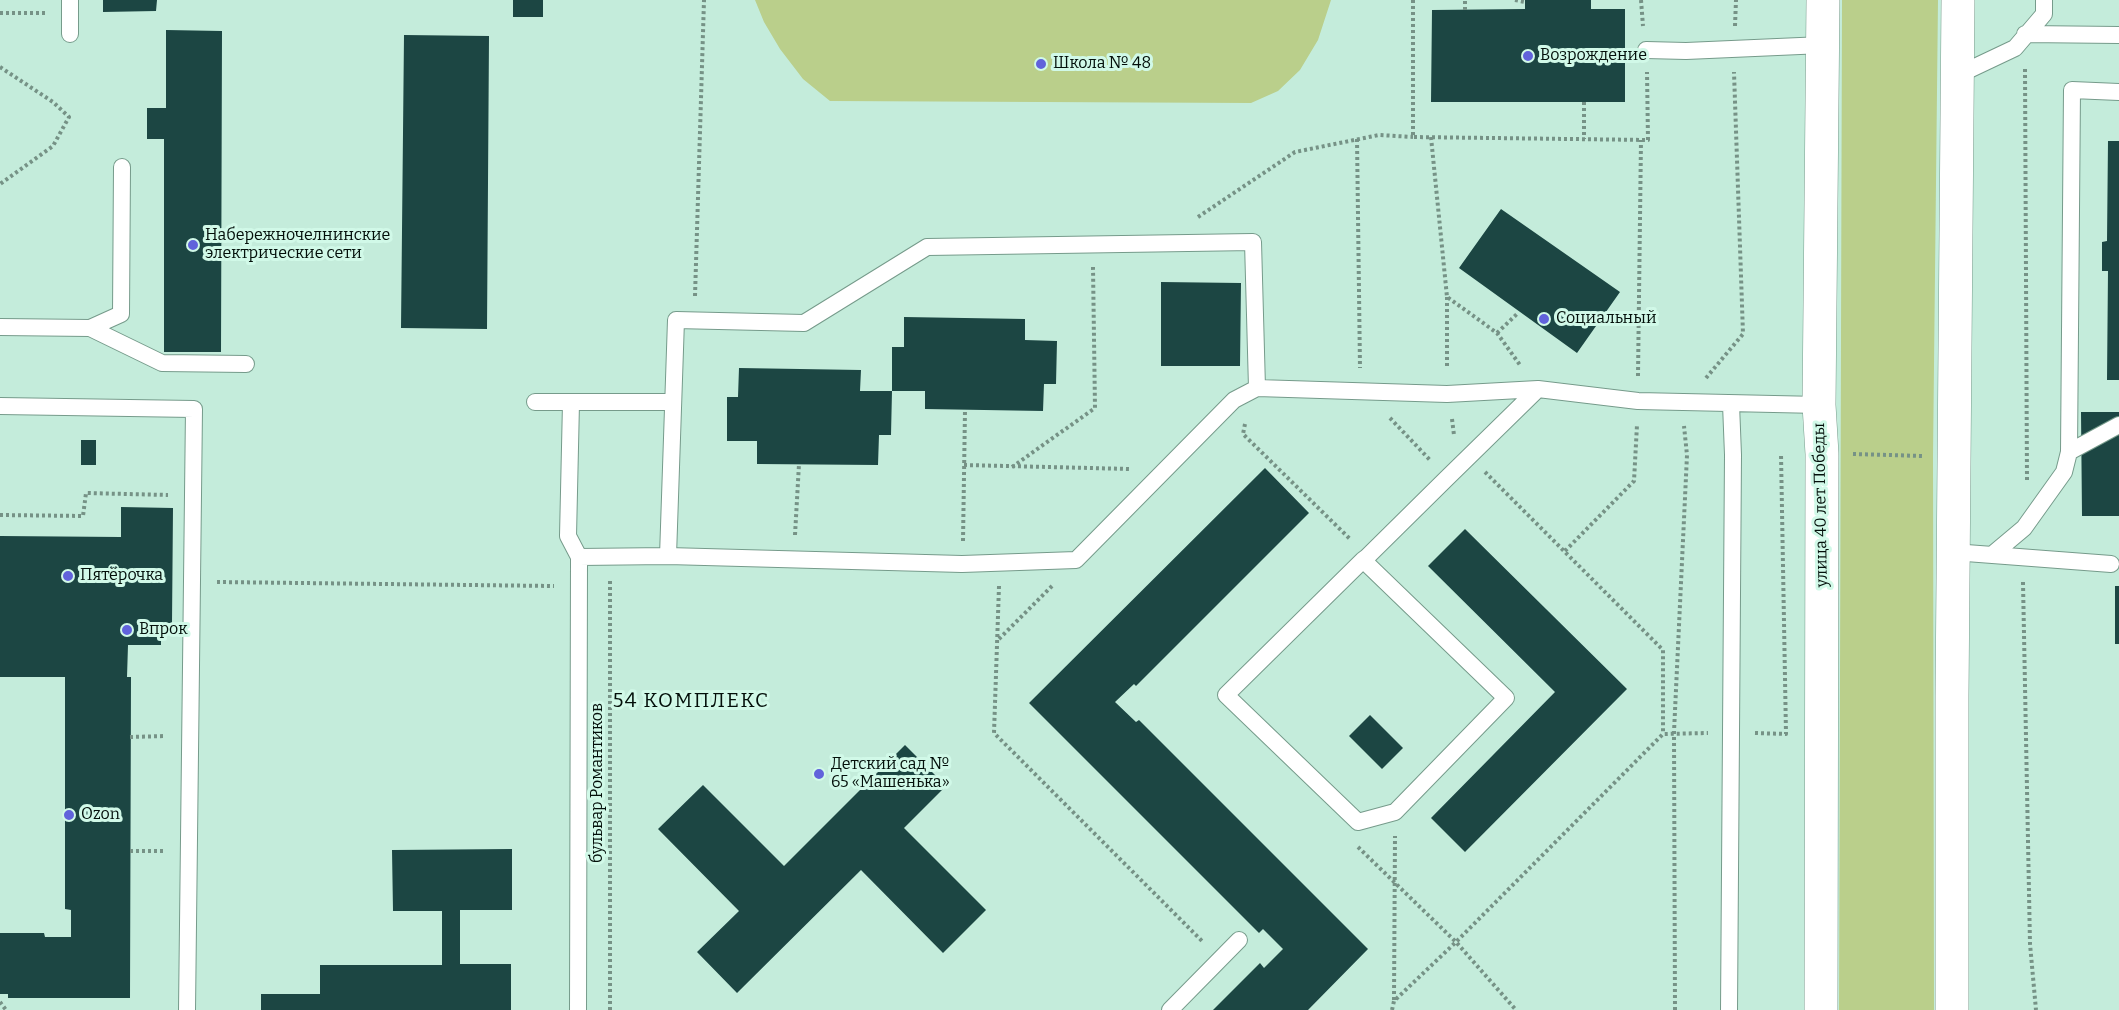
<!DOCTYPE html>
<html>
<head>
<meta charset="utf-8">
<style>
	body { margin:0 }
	canvas { display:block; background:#c4ecdb }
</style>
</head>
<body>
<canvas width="2119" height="1010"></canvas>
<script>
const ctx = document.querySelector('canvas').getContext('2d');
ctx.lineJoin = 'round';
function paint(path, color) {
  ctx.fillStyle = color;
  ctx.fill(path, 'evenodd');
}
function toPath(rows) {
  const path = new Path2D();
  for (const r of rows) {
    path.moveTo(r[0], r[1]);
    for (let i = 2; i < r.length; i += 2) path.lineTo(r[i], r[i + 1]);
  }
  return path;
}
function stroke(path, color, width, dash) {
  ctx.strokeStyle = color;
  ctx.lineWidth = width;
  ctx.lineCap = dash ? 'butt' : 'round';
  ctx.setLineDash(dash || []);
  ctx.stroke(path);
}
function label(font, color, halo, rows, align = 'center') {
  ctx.font = font + ' Bitter,serif';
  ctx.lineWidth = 6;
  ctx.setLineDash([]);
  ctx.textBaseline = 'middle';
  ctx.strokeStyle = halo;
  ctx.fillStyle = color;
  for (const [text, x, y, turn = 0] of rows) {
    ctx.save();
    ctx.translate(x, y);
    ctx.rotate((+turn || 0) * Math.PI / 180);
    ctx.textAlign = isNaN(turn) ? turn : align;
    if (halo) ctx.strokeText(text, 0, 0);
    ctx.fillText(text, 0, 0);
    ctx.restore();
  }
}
paint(toPath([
	[755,0,1331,0,1318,40,1300,70,1278,91,1251,103,830,101,803,79,780,49,764,22],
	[1842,0,1938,0,1933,456,1934,1010,1839,1010]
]), '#bacf8b');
paint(toPath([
	[103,0,157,0,156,11,103,12],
	[513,0,543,0,543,17,513,17],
	[1525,0,1591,0,1591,9,1625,9,1625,102,1431,102,1432,10,1525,9],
	[166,30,222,31,221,352,164,352,164,139,147,139,147,108,166,108],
	[404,35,489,36,487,329,401,328],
	[2108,141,2119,141,2119,380,2107,380,2108,271,2102,271,2102,242,2107,241],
	[1501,209,1620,292,1577,353,1459,268],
	[1161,282,1241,283,1240,366,1161,366],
	[904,317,1025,319,1025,340,1057,341,1056,384,1044,384,1043,411,925,409,925,391,892,391,891,435,879,435,878,465,757,464,757,441,727,441,727,397,738,397,739,368,861,370,860,391,892,391,892,347,904,347],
	[2081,412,2119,412,2119,516,2082,516],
	[81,440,96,440,96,465,81,465],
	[1265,468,1309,513,1136,686,1134,684,1115,702,1136,722,1139,720,1368,949,1308,1010,1213,1010,1260,963,1264,968,1283,949,1263,929,1259,933,1029,703],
	[121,507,173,508,172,623,161,623,161,645,128,645,127,677,131,677,130,998,8,998,8,994,0,994,0,933,44,933,45,937,71,937,71,910,65,909,65,677,0,677,0,536,121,537],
	[1465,529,1627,689,1465,852,1431,818,1555,692,1428,566],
	[2115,586,2119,586,2119,644,2115,644],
	[1370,715,1403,748,1382,769,1349,736],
	[905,745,946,786,904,828,986,910,943,953,861,870,737,993,697,952,739,911,658,829,703,785,784,866],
	[512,849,512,910,460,910,460,964,511,964,511,1010,261,1010,261,994,320,994,320,965,442,965,442,911,393,911,392,850]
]), '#1c4643');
const service = toPath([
	[70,0,70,34],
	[2025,34,2119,35],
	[1646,50,1686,51,1823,45],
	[1958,75,2015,48,2044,14,2044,0],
	[0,327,90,328,121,314,122,167],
	[90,328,162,363,246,364],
	[535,402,672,402],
	[571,403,568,536,579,557,578,1010],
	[0,406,194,409,187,1010],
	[2069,452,2119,425],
	[1953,552,2111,564],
	[1993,554,2024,528,2064,472,2069,452,2072,90,2119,92],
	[668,556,676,320,804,323,927,247,1253,242,1257,388],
	[579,557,668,556,962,564,1076,560,1234,400,1257,388,1447,394,1538,389,1638,401,1819,405],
	[1363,560,1506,698,1395,812,1358,822,1226,695,1363,560,1367,557,1447,478,1538,389],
	[1170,1010,1239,940],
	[1729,1010,1733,455,1731,404]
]);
const tertiary = toPath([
	[1821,1010,1822,454,1819,405,1823,0],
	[1952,1010,1952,695,1958,0]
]);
stroke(service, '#769b8b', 18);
stroke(tertiary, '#769b8b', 34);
stroke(toPath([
	[1413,0,1413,137,1648,140,1647,72],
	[1515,0,1525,2],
	[1641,0,1643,26],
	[1465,10,1465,0],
	[0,13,47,13],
	[1735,26,1736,0],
	[0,67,53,102,69,117,53,146,0,184],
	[2025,69,2027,482],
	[1584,102,1584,139],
	[1431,137,1447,297,1497,333,1520,365],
	[1357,139,1360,368],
	[1198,217,1295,152,1379,135,1413,137],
	[695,296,704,0],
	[1447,297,1447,369],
	[1497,333,1518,313],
	[1638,376,1641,140],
	[1706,378,1743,334,1734,72],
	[1390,418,1430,460],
	[1452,419,1454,435],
	[1245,424,1243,434,1350,539],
	[1853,454,1923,456],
	[964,465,1131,469],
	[1012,467,1095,408,1093,267],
	[1485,472,1663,650,1663,734],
	[0,515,83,516,86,493,168,495],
	[795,535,799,464],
	[963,541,965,410],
	[1565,551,1634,481,1637,425],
	[610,581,610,1010],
	[217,582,554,586],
	[2023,582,2030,944,2036,1010],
	[999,586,994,733,1203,942],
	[999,639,1053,585],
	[1755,733,1786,734,1781,454],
	[130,737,166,736],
	[1358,847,1456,942,1516,1010],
	[130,851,165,851],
	[1394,1000,1395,836],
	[0,1002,6,1010],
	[1392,1010,1394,1001,1456,942,1663,734,1708,733],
	[1675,1010,1674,732,1687,455,1684,426]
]), '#769286', 4, [3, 3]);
stroke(service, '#fff', 16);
stroke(tertiary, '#fff', 33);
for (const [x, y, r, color] of [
	[1528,56,6,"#6162db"],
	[1041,64,6,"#6162db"],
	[193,245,6,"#6162db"],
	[1544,319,6,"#6162db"],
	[68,576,6,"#6162db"],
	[127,630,6,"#6162db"],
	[819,774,6,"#6162db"],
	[69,815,6,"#6162db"]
]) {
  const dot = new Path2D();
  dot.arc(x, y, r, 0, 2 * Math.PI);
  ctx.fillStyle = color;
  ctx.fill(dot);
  stroke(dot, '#d1f9e8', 2);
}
label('16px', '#030f0a', '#d1f9e8', [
	["Возрождение",1540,56],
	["Школа № 48",1053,64],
	["Набережночелнинские",205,236],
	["электрические сети",205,254],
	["Социальный",1556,319],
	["Пятёрочка",80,576],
	["Впрок",139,630],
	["Детский сад №",831,765],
	["65 «Машенька»",831,783],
	["Ozon",81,815]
], 'left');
label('16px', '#030f0a', '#d1f9e8', [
	["улица 40 лет Победы",1821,505,-91],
	["бульвар Романтиков",598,783,-90]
]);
ctx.letterSpacing = '1.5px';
label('20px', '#030f0a', '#d1f9e8', [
	["54 КОМПЛЕКС",691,701]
]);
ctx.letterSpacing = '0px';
</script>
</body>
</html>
